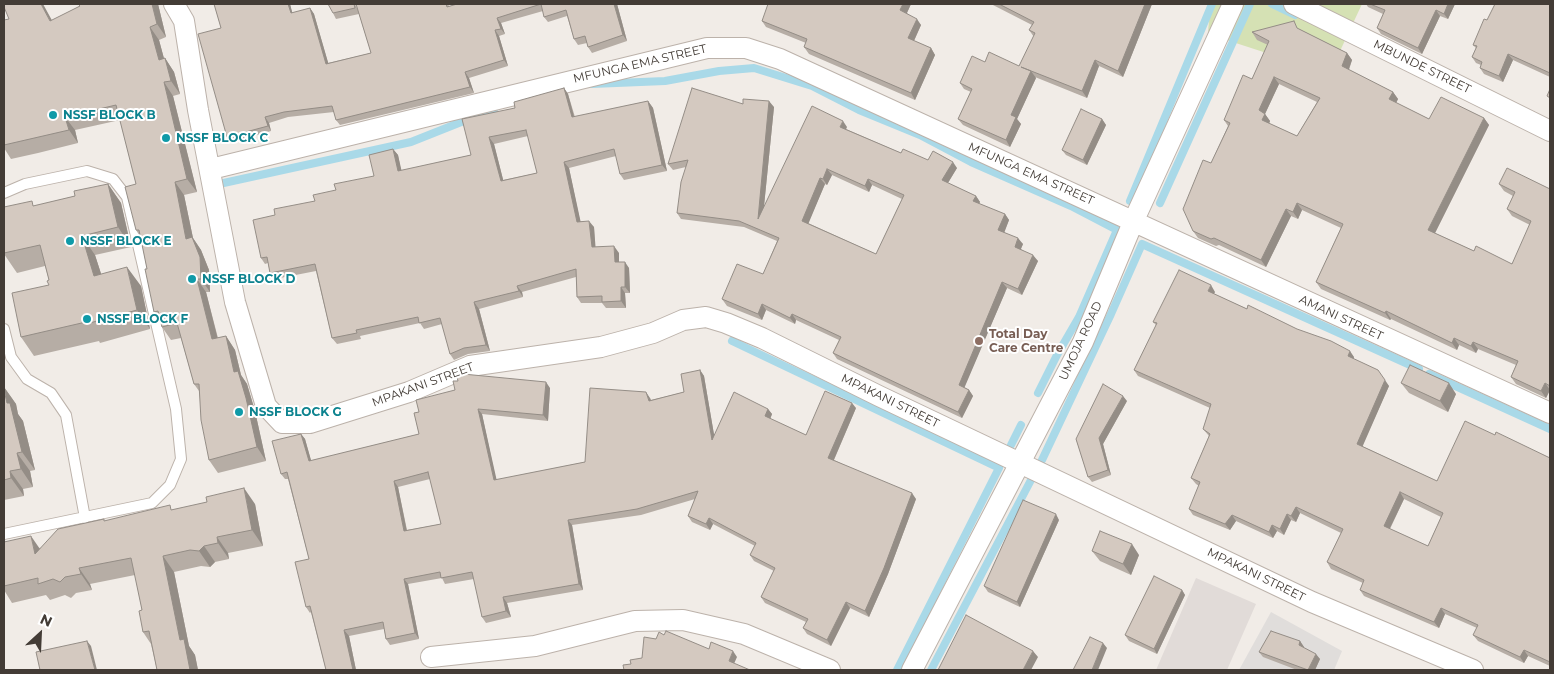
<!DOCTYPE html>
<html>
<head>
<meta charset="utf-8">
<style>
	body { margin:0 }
	#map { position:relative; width:1554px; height:674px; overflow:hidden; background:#f1ece7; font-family:Montserrat,sans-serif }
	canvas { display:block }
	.frame { position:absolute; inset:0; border:5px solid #433c36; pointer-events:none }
	.north { position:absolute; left:15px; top:609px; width:50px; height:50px; -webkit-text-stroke:4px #fff; paint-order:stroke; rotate:25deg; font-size:14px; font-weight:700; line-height:20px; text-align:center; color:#433c36 }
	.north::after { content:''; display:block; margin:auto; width:18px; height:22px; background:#433c36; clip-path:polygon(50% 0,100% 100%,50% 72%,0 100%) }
</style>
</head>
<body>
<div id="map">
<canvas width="1554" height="674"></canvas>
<div class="frame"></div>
<div class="north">N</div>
</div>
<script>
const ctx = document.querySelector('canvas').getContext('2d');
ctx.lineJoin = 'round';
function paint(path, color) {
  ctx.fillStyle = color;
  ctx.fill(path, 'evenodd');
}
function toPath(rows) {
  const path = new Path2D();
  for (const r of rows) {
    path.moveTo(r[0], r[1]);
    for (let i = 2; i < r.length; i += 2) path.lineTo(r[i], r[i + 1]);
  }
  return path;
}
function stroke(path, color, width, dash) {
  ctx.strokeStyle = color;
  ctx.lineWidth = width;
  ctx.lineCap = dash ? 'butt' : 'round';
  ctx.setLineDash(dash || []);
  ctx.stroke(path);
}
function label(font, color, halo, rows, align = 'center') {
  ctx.font = font + ' Montserrat,sans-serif';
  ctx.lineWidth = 4;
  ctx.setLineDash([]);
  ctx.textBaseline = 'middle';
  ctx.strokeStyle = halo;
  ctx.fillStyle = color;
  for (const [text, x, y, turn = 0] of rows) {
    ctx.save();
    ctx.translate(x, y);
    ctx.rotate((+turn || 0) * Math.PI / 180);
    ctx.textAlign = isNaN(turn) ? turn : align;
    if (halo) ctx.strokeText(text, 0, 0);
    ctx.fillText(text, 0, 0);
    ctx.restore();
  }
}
paint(toPath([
	[1196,578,1256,604,1227,670,1156,670]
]), '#e1dbd8');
paint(toPath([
	[1210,4,1362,4,1333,66,1285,59,1208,34]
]), '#d5e1b4');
paint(toPath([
	[1271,612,1342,651,1334,670,1239,670]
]), '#e0dddb');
stroke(toPath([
	[1272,4,1295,15],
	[592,84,665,81,719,71,754,68,812,86,859,110,920,135,971,162,1071,206,1117,230,1079,317,1057,355,1038,393],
	[219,184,411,142,494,109],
	[1130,201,1212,4],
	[1160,203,1250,4],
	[732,341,999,468,897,670],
	[1429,374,1550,429],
	[1011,445,1021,425],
	[1042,460,1111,314,1142,244,1419,369],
	[931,670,1031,480]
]), '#a9d9e8', 8);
const lane = toPath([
	[4,193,25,184,87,171,113,179,127,197,176,409,181,459,170,485,152,503,4,534],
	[4,329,11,357,27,379,51,393,66,415,85,518]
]);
const street = toPath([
	[174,4,184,21,198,110,235,302,266,406,282,423,310,423,409,392,470,366,601,347,653,333,683,320,706,317,726,323,762,338,879,396,1312,602,1473,670],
	[1294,4,1550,131],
	[211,169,707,48,746,48,780,59,1550,413],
	[431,657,535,646,635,621,683,620,744,634,830,670],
	[912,670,1083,342,1134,220,1233,4]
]);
stroke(lane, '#bcb2aa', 12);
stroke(street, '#bcb2aa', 22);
stroke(lane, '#fff', 10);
stroke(street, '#fff', 20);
paint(toPath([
	[78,4,158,4,166,37,159,40,164,59,165,58,174,72,180,94,173,96,197,192,184,195,193,238,201,250,209,270,210,292,206,292,218,338,226,336,235,350,241,375,247,384,255,411,266,461,218,473,209,460,199,391,194,384,181,338,171,340,162,327,160,320,154,312,147,269,141,238,136,230,136,184,120,120,75,130,78,143,38,153,11,159,4,148,4,20,52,21,80,6],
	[214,4,290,4,292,13,310,8,314,14,328,63,371,53,359,14,336,19,333,13,355,4,358,10,356,4,448,4,449,6,617,4,627,41,592,53,588,47,587,43,578,45,574,39,567,16,548,22,544,17,543,11,501,23,505,34,499,36,508,66,469,78,474,93,340,125,336,120,334,112,288,117,269,123,271,131,231,143,227,137,221,28],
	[911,4,907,13,921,25,914,41,931,48,935,55,915,100,809,54,804,47,806,43,766,27,762,21],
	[991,4,1152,4,1123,77,1099,66,1087,98,1035,77,1036,78,1017,119,1021,124,1010,147,963,125,958,119,971,92,964,89,960,83,985,62,1019,66,1034,37,1029,30,1032,25],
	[1366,4,1455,4,1448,19,1440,16,1422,54,1381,34,1377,28,1383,14,1368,7],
	[1550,4,1550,77,1513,60,1503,82,1484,74,1480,68,1481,65,1476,63,1472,57,1476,48,1473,45,1487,20],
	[1299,29,1347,53,1352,60,1349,70,1393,92,1398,99,1396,103,1429,119,1484,118,1489,125,1435,233,1474,251,1512,264,1530,225,1512,216,1507,209,1513,196,1504,191,1499,184,1550,189,1550,390,1546,398,1516,384,1511,377,1516,365,1478,349,1476,353,1459,345,1457,350,1391,319,1390,320,1321,289,1316,282,1341,228,1302,210,1298,219,1291,216,1266,267,1219,245,1216,246,1198,238,1193,231,1211,163,1228,126,1224,120,1252,79,1268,45,1257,40,1252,32],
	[1279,84,1317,102,1297,136,1269,124,1270,121,1265,114],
	[564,88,568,94,575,117,648,101,653,108,667,171,624,180,620,174,616,156,569,168,580,221,594,227,595,247,619,253,619,262,629,268,630,293,625,293,626,308,606,308,602,303,581,303,577,297,576,277,522,292,523,297,479,309,490,351,468,354,454,360,450,354,442,324,424,329,420,323,360,336,361,339,337,344,332,338,316,271,275,279,270,273,268,263,265,264,261,258,275,215,315,201,336,190,374,176,393,149,398,155,401,171,471,155,515,108],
	[528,136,537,173,503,180,494,144],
	[743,104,774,107,764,206,847,127,846,129,901,153,957,168,948,183,976,196,980,202,979,204,1005,214,1009,220,1004,232,1023,244,1021,249,1038,261,1022,295,1007,288,964,387,969,390,973,396,962,418,837,359,833,353,839,340,796,320,795,324,766,310,762,320,727,306,722,299,763,274,777,241,744,227,681,219,677,213,686,167,673,170,668,164],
	[832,175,869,192,872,185,902,199,876,254,808,223,825,184,827,185],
	[1102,119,1106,125,1087,165,1066,155,1062,150],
	[108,184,121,203,131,247,95,255,101,274,141,286,150,329,100,343,99,341,34,356,21,337,49,285,49,280,45,266,17,273,4,254,4,207,35,206,75,196],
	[1215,292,1214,294,1354,357,1354,359,1389,386,1362,446,1437,481,1495,435,1550,458,1550,666,1528,656,1524,663,1478,641,1473,635,1477,628,1445,614,1439,628,1364,596,1360,590,1363,583,1331,569,1327,562,1341,533,1300,513,1296,522,1291,520,1284,535,1277,531,1273,538,1236,521,1230,530,1193,515,1189,509,1199,486,1196,484,1191,478,1209,436,1203,429,1210,408,1138,376,1134,370,1156,325,1153,322],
	[1404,499,1441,517,1428,546,1390,529],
	[700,370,704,376,714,435,768,409,772,414,770,419,806,435,856,408,834,460,916,499,888,574,869,617,850,608,831,646,807,634,803,628,806,622,765,603,761,597,774,571,754,561,750,555,755,546,713,524,710,530,692,522,688,516,695,499,641,515,572,525,583,590,507,603,511,617,486,623,482,617,474,579,445,584,442,578,408,584,419,639,390,645,386,639,384,629,349,636,356,670,326,670,311,612,310,613,306,607,309,559,288,479,285,479,281,474,301,434,305,439,311,461,419,434,414,413,550,388,548,421,482,414,496,480,585,462,650,398,651,400,684,392],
	[430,479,441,524,407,530,398,487],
	[1401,383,1456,394,1448,412,1409,393],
	[4,387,16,404,18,414,23,421,35,470,30,471,33,487,23,489,24,496,4,500],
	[1127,401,1103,444,1111,475,1092,482,1088,477,1076,439],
	[255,504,263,546,228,553,229,559,215,562,210,567,201,566,174,572,189,646,195,655,198,670,157,670,151,644,143,632,142,610,135,575,90,584,92,590,76,593,71,598,65,595,50,600,46,595,12,603,4,590,4,542,40,548,105,521,173,510],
	[1059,520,1020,607,988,592,984,586],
	[1092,551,1139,555,1131,575,1100,561],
	[1182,590,1185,595,1157,654,1129,641,1125,635],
	[1300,641,1304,647,1304,648,1320,659,1315,670,1297,670,1263,657,1259,652]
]), '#b6ada5');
paint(toPath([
	[41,4,43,4,60,35,50,21],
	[152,4,158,4,166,37,157,24],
	[288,4,290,4,294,19,291,13],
	[614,4,617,4,627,41,623,35],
	[903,4,911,4,905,17,900,10],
	[1145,4,1152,4,1123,77,1118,71],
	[1448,4,1455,4,1448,19,1444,14],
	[310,8,314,14,330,69,326,64],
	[1436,10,1440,16,1422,54,1418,48],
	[497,18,501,23,505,34,501,29],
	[917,19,921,25,912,45,908,38],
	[150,27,159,40,168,73,159,60],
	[495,30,499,36,508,66,504,60],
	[931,48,935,55,915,100,911,93],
	[1347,53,1352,60,1347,74,1342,66],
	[1508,54,1513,60,1503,82,1499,76],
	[165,58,174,72,180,94,171,81],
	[1095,60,1099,66,1087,98,1082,91],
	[1031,71,1036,78,1017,119,1021,124,1010,147,1006,140,1011,115],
	[465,72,469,78,474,93,470,87],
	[1274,77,1279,84,1265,114,1270,121,1267,128,1262,120,1259,110],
	[164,82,173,96,197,192,187,179],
	[564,88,568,94,576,124,572,117],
	[1393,92,1398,99,1394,107,1389,99],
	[648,101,653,108,667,171,662,165],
	[769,101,774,107,762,226,758,219],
	[65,117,75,130,78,143,69,130],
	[265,117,269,123,271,131,268,126],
	[1484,118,1489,125,1433,237,1428,230],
	[1102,119,1106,125,1087,165,1083,160],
	[843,121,847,127,844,133,840,127],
	[489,137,494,144,505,187,501,181],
	[393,149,398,155,403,177,398,171],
	[564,162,569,168,582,228,577,222],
	[953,162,957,168,946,186,942,180],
	[827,169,832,175,827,185,823,179],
	[820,178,825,184,807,227,802,221],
	[868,179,872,185,869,192,865,186],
	[175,182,184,195,193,238,201,250,209,270,210,292,201,279,186,239],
	[108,184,121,203,131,247,118,227],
	[976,196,980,202,977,207,973,201],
	[1297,203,1302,210,1298,219,1293,212],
	[1286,209,1291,216,1266,267,1261,260],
	[1005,214,1009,220,1003,236,998,230],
	[589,221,594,227,596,253,592,247],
	[82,236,95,255,108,295,94,276],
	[1018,238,1023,244,1019,253,1015,247],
	[614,246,619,253,619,268,615,262],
	[1033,255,1038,261,1022,295,1018,289],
	[625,262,629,268,630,293,625,287],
	[127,267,141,286,150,329,137,310],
	[197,279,206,292,221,352,212,339],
	[1002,282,1007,288,963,391,959,385],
	[1211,285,1215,292,1212,297,1208,291],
	[517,286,522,292,523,297,519,291],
	[621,287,625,293,626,308,621,301],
	[474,302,479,309,490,351,486,345],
	[762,304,766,310,762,320,758,314],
	[1386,311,1391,319,1390,320,1385,313],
	[792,314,796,320,795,324,790,318],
	[226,336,235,350,241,375,247,384,255,411,266,461,257,447,234,372],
	[1454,338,1459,345,1457,350,1452,343],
	[1473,342,1478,349,1476,353,1471,346],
	[1350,351,1354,357,1352,362,1348,356],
	[700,370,704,376,716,446,712,440],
	[1385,380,1389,386,1361,450,1357,444],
	[546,382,550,388,548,421,543,415],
	[1449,383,1456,394,1448,412,1440,401],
	[1545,383,1550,390,1546,398,1541,391],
	[4,387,16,404,18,414,23,421,35,470,22,452,7,403],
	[969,390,973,396,962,418,958,412],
	[646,392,650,398,653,407,649,401],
	[1123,396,1127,401,1103,444,1111,475,1108,470,1099,438],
	[852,403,856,408,832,464,828,458],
	[478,409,482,414,498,486,494,480],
	[768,409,772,414,769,422,765,416],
	[301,434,305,439,313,467,309,461],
	[17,453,30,471,33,487,21,469],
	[10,471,23,489,24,496,11,478],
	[394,481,398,487,408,537,404,531],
	[244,488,255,504,263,546,252,530],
	[1400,492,1404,499,1388,532,1384,526],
	[912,493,916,499,888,574,869,617,865,611],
	[1296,507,1300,513,1296,522,1291,516],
	[1056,514,1059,520,1020,607,1017,602],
	[1287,514,1291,520,1284,535,1280,529],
	[1232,515,1236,521,1230,530,1225,524],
	[709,518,713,524,710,530,706,524],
	[568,520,572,525,583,590,579,584],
	[1272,525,1277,531,1273,538,1269,532],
	[31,536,42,552,35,554],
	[217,537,228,553,229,559,218,543],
	[1132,544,1139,555,1131,575,1123,564],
	[204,546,215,562,210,567,199,551],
	[163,556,174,572,189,646,195,655,198,670,190,670,180,640],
	[79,568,90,584,92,590,81,574],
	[404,579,408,584,419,639,415,633],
	[1182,590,1185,595,1157,654,1154,649],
	[503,597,507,603,511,617,506,611],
	[846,602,850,608,831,646,827,640],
	[1441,608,1445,614,1439,628,1434,622],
	[344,630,349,636,356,670,353,670],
	[87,641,91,646,97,670,95,670],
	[1300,641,1304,647,1302,651,1299,645],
	[1103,643,1107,648,1098,670,1092,670],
	[1524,650,1528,656,1524,663,1520,657],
	[733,651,737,657,733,666,729,661],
	[1033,651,1038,657,1031,670,1023,670],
	[1316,654,1320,659,1315,670,1308,670]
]), '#948d86');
const building = toPath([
	[4,4,41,4,50,21,80,6,78,4,152,4,157,24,150,27,159,60,165,58,171,81,164,82,187,179,175,182,186,239,192,237,200,257,201,279,197,279,212,339,226,336,234,372,238,371,246,398,257,447,209,460,201,420,199,384,194,384,177,323,162,327,158,311,154,312,145,269,147,269,139,230,136,230,125,187,136,184,116,105,65,117,69,130,4,145,4,20,9,19,4,7,4,4],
	[214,4,288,4,291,13,310,8,326,64,371,53,356,4,446,4,447,7,457,4,614,4,623,35,588,47,585,36,574,39,566,10,544,17,541,4,497,18,501,29,495,30,504,60,465,72,470,87,336,120,332,106,284,112,265,117,268,126,227,137,198,34,221,28,214,4],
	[328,4,354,4,355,8,333,13,328,4],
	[768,4,903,4,900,10,917,19,908,38,931,48,911,93,804,47,807,39,762,21,768,4],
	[999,4,1145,4,1118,71,1095,60,1082,91,1021,67,1031,71,1011,115,1016,117,1006,140,958,119,972,89,960,83,972,56,985,62,989,52,1019,66,1035,33,1029,30,1034,22,999,4],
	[1370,4,1448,4,1444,14,1436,10,1418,48,1377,28,1385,10,1370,4],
	[1495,4,1550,4,1550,73,1508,54,1499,76,1480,68,1482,62,1472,57,1477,46,1473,45,1484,19,1487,20,1495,4],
	[1294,21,1297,28,1347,53,1342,66,1393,92,1389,99,1429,119,1441,97,1484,118,1428,230,1474,251,1476,246,1512,264,1531,221,1507,209,1515,192,1499,184,1507,168,1550,189,1550,386,1545,383,1541,391,1511,377,1518,361,1473,342,1471,346,1454,338,1452,343,1386,311,1385,313,1316,282,1343,224,1297,203,1293,212,1286,209,1261,260,1214,238,1211,239,1193,231,1183,209,1203,160,1211,163,1230,123,1224,120,1243,75,1252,79,1269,41,1252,32,1294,21],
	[1274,77,1320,98,1297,136,1262,120,1265,114,1259,110,1274,77],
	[564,88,572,117,648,101,662,165,620,174,614,149,564,162,577,222,589,221,592,247,614,246,615,262,625,262,625,287,621,287,621,301,602,302,602,296,577,297,576,269,517,286,519,291,474,302,486,345,464,348,450,354,440,318,419,323,418,317,356,330,357,333,332,338,315,264,270,273,267,257,261,258,253,220,275,215,274,209,315,201,313,195,336,190,334,184,374,176,369,155,393,149,398,171,471,155,462,119,515,108,514,102,564,88],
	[526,130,537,173,501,181,489,137,526,130],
	[692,88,743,104,743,99,769,101,758,219,812,106,843,121,840,127,901,153,903,149,928,160,933,151,953,162,942,180,976,196,973,201,1005,214,998,230,1018,238,1015,247,1033,255,1018,289,1002,282,959,385,969,390,958,412,833,353,841,337,792,314,790,318,762,304,758,314,722,299,737,264,763,274,779,238,739,221,677,213,681,182,688,160,668,164,692,88],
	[827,169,865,186,868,179,904,195,876,254,802,221,820,178,823,179,827,169],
	[1550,89,1550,98,1547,96,1550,89],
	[1081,109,1102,119,1083,160,1062,150,1081,109],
	[108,184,118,227,82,236,94,276,127,267,137,310,86,324,86,322,21,337,12,293,49,285,47,281,49,280,40,245,4,253,4,207,32,201,33,206,75,196,74,191,108,184],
	[1179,270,1211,285,1208,291,1247,309,1248,305,1297,329,1331,341,1350,351,1348,356,1378,370,1385,380,1357,444,1437,481,1465,421,1495,435,1496,432,1550,458,1550,662,1524,650,1520,657,1473,635,1478,625,1441,608,1434,622,1360,590,1364,580,1327,562,1343,529,1296,507,1291,516,1287,514,1280,529,1272,525,1269,532,1232,515,1225,524,1189,509,1200,482,1191,478,1210,434,1203,429,1211,404,1134,370,1157,323,1153,322,1179,270],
	[1400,492,1443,513,1428,546,1384,526,1400,492],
	[1410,365,1449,383,1440,401,1401,383,1410,365],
	[700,370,712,440,734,392,768,409,765,416,806,435,825,391,852,403,828,458,912,493,884,568,865,611,846,602,827,640,803,628,808,619,761,597,775,568,750,555,756,543,709,518,706,524,688,516,698,491,637,509,568,520,579,584,503,597,506,611,482,617,472,572,441,578,440,572,404,579,415,633,386,639,383,622,344,630,353,670,326,670,310,606,306,607,295,562,309,559,287,472,281,474,272,441,301,434,309,461,419,434,414,413,419,412,416,400,455,390,453,381,458,381,457,377,463,374,546,382,543,415,478,409,494,480,585,462,590,388,646,392,649,401,684,392,681,374,700,370],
	[428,472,441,524,404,531,394,481,428,472],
	[1103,384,1123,396,1099,438,1108,470,1088,477,1076,439,1103,384],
	[4,390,7,403,10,403,22,452,17,453,21,469,10,471,11,478,4,480,4,390],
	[244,488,252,530,217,537,218,543,204,546,199,551,190,550,163,556,180,640,184,639,190,670,157,670,149,631,143,632,139,611,142,610,131,558,79,568,81,574,65,577,60,582,53,579,38,584,38,578,4,586,4,542,31,536,35,554,58,529,104,519,104,521,170,505,171,510,207,502,206,497,244,488],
	[1023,500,1056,514,1017,602,984,586,1023,500],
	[1100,531,1132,544,1123,564,1092,551,1100,531],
	[1154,576,1182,590,1154,649,1125,635,1154,576],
	[966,615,1033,651,1023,670,938,670,966,615],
	[666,631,709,649,711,642,733,651,729,661,750,670,624,670,623,665,631,664,630,660,642,658,644,637,656,639,659,632,664,635,666,631],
	[1271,631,1300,641,1299,645,1316,654,1308,670,1259,652,1271,631],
	[1090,637,1103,643,1092,670,1073,670,1090,637],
	[87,641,95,670,40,670,36,652,87,641]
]);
paint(building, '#d4c9c0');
stroke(building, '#948d86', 1);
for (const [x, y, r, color] of [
	[53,115,5,"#0f9aa8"],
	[166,138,5,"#0f9aa8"],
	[70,241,5,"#0f9aa8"],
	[192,279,5,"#0f9aa8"],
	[87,319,5,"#0f9aa8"],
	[979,341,5,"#8d6e63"],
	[239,412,5,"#0f9aa8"]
]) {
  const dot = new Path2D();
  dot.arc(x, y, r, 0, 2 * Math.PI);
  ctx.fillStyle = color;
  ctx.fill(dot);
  stroke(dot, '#fff', 2);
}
label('12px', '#433c36', '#fff', [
	["MFUNGA EMA STREET",640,64,-13],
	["MBUNDE STREET",1422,67,26],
	["MFUNGA EMA STREET",1031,174,24],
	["AMANI STREET",1341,318,25],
	["UMOJA ROAD",1081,341,-65],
	["MPAKANI STREET",423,385,-20],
	["MPAKANI STREET",890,401,26],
	["MPAKANI STREET",1256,575,26]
]);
label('bold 12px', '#0d838f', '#fff', [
	["NSSF BLOCK B",63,115],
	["NSSF BLOCK C",176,138],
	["NSSF BLOCK E",80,241],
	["NSSF BLOCK D",202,279],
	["NSSF BLOCK F",97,319],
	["NSSF BLOCK G",249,412]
], 'left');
label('bold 12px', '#785e54', '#fff', [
	["Total Day",989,334],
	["Care Centre",989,348]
], 'left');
</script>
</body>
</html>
